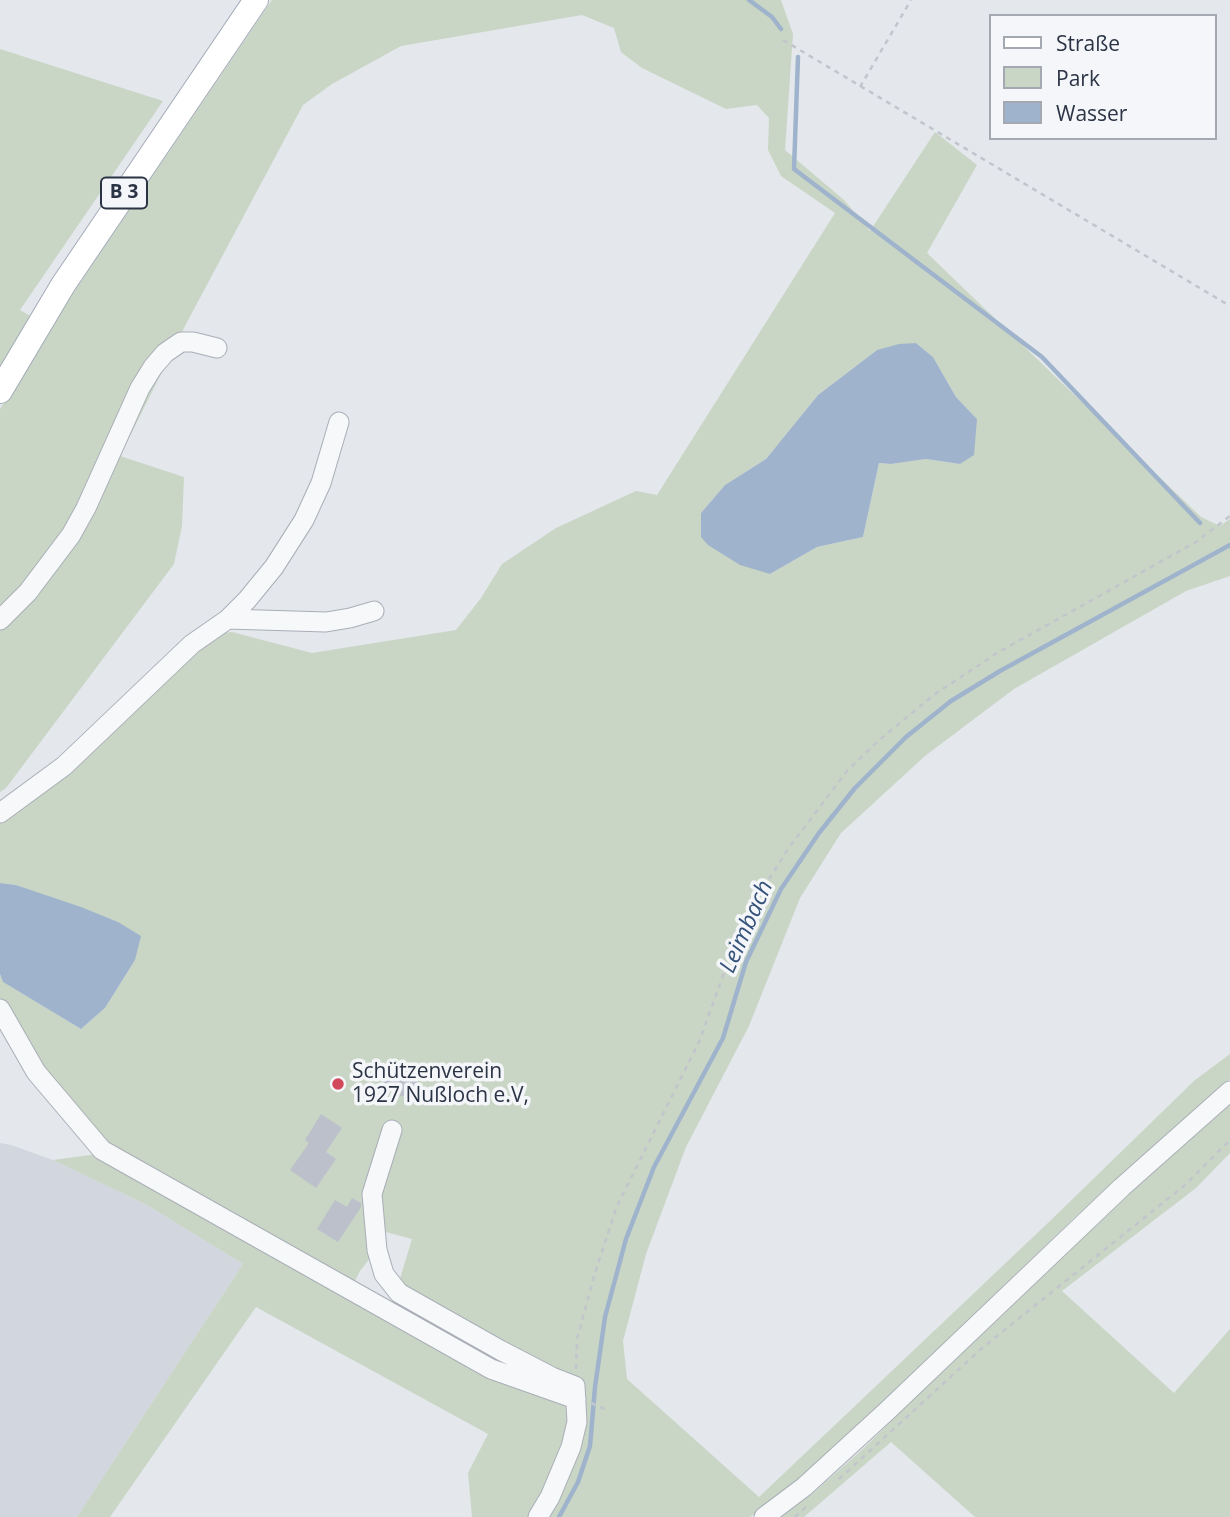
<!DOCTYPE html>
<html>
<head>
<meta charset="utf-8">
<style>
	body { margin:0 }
	#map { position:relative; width:1230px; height:1517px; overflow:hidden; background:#e4e7ec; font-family:"Open Sans",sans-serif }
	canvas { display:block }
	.legend { position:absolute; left:989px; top:14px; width:228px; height:126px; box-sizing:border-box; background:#f4f6f9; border:2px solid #a4a8b1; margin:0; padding:9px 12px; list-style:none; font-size:21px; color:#2b3445 }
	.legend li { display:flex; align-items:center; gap:14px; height:35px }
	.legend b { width:35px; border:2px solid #a4a8b1 }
</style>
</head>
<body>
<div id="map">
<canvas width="1230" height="1517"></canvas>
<ul class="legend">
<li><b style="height:9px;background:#fff"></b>Straße</li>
<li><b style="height:19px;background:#c9d6c5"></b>Park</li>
<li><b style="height:19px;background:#9fb4cc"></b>Wasser</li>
</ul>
</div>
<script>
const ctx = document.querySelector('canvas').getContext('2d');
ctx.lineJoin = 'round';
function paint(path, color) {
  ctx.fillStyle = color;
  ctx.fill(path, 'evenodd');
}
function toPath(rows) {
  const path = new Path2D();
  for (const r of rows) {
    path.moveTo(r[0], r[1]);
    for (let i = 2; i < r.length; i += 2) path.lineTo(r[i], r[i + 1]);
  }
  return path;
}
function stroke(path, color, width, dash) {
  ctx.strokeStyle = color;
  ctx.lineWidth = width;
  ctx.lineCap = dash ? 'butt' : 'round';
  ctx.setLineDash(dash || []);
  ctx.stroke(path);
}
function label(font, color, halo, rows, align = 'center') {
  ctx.font = font + ' "Open Sans",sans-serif';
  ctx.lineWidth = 7;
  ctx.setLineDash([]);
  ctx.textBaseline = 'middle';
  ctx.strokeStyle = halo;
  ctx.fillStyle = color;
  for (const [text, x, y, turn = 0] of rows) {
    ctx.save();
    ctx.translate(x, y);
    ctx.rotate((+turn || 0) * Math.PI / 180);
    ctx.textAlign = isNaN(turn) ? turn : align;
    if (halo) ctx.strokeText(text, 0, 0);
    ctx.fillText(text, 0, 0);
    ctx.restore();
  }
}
paint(toPath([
	[0,1143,11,1145,53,1160,147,1205,243,1264,77,1517,0,1517]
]), '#d2d6de');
paint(toPath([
	[272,0,781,0,793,34,785,150,844,200,870,231,935,132,977,165,927,253,1201,517,1220,526,1230,519,1230,576,1186,591,1014,689,925,756,841,833,800,898,749,1026,686,1147,646,1254,623,1341,627,1379,759,1497,1051,1220,1195,1080,1230,1054,1230,1079,1076,1216,865,1421,784,1492,750,1517,472,1517,468,1473,488,1434,256,1307,110,1517,77,1517,243,1264,147,1205,53,1160,97,1154,0,1003,0,974,3,982,81,1029,105,1008,135,960,118,922,16,885,0,883,0,821,214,634,232,632,312,653,456,630,481,598,502,564,556,528,636,491,657,495,835,213,781,176,768,150,769,118,757,105,726,109,642,68,621,52,614,28,582,15,401,46,332,84,303,105,186,324,120,456,184,477,182,526,174,564,6,788,0,792,0,409,73,293],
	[916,343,933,357,956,397,977,419,960,464,926,459,891,464,879,463,863,537,817,547,770,574,701,537,701,513,725,485,766,459,818,395,877,350],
	[382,1231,412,1239,399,1282,482,1333,564,1375,583,1379,582,1404,560,1404,349,1293,360,1271,374,1253],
	[0,49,163,101,20,310,32,317,0,368],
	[1230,1104,1230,1153,1196,1188,1062,1291,1174,1393,1230,1329,1230,1517,975,1517,891,1442,804,1517,780,1517,811,1495,864,1448,983,1331,1196,1132]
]), '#c9d6c5');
paint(toPath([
	[916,343,933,357,956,397,977,419,974,455,960,464,926,459,891,464,879,463,863,537,817,547,770,574,740,565,708,545,701,537,701,513,725,485,766,459,818,395,877,350,899,344],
	[0,883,16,885,81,907,118,922,141,936,135,960,105,1008,81,1029,3,982,0,974]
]), '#9fb4cc');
stroke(toPath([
	[749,0,772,17,781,29],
	[798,57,794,169,1042,357,1200,523],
	[559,1517,578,1482,590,1446,595,1387,605,1317,626,1239,654,1167,723,1038,746,962,781,889,819,833,855,788,906,737,951,701,1000,671,1230,545]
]), '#9fb4cc', 4.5);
paint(toPath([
	[414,1066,419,1093,396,1097,395,1090,385,1091,382,1070],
	[321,1114,342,1128,326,1152,336,1159,316,1188,290,1170,309,1143,305,1140],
	[352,1198,361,1203,361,1207,338,1242,317,1229,335,1200,347,1207]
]), '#bbc0ca');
const minor = toPath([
	[228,619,326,622,350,618,374,611],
	[0,620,28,592,71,535,86,508,140,388,153,367,165,353,181,342,193,342,217,348],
	[0,813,64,766,192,644,228,619,247,600,274,567,304,520,321,483,339,422],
	[0,1009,36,1072,102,1150,491,1369,576,1399],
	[392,1130,372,1194,377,1250,384,1274,399,1293,500,1350,552,1377,575,1386,577,1422,571,1447,550,1497,538,1517],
	[764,1517,804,1487,887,1411,1122,1187,1230,1091]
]);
const major = toPath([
	[0,391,63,285,256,0]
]);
stroke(minor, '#a9aeb7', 21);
stroke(major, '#a3abb8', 26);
stroke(toPath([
	[783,40,1230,306],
	[860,87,911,0],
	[576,1369,577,1339,595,1273,617,1206,699,1042,736,940,759,895,788,849,847,771,878,741,935,694,997,653,1196,542,1230,516],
	[591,1403,607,1410],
	[839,1479,981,1349,1185,1185,1230,1140],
	[795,1517,807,1506]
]), '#c2c5cb', 2.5, [5, 5]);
stroke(minor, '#f7f8fa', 19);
stroke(major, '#fff', 24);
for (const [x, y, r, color] of [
	[338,1084,7,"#d1495b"]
]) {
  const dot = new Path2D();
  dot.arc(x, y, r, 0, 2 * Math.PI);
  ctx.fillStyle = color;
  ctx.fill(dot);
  stroke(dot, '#f4f6f9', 2.5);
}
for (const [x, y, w] of [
	[124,193,46]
]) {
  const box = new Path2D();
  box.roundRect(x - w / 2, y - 15.5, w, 31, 5);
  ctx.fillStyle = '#f4f6f9';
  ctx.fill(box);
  stroke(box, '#2b3445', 2);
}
label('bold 19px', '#2b3445', null, [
	["B 3",124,193]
]);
label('21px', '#2b3445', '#f4f6f9', [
	["Schützenverein",352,1072],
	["1927 Nußloch e.V,",352,1096]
], 'left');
label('italic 23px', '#34527a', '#f4f6f9', [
	["Leimbach",747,927,-66]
]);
</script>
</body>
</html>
